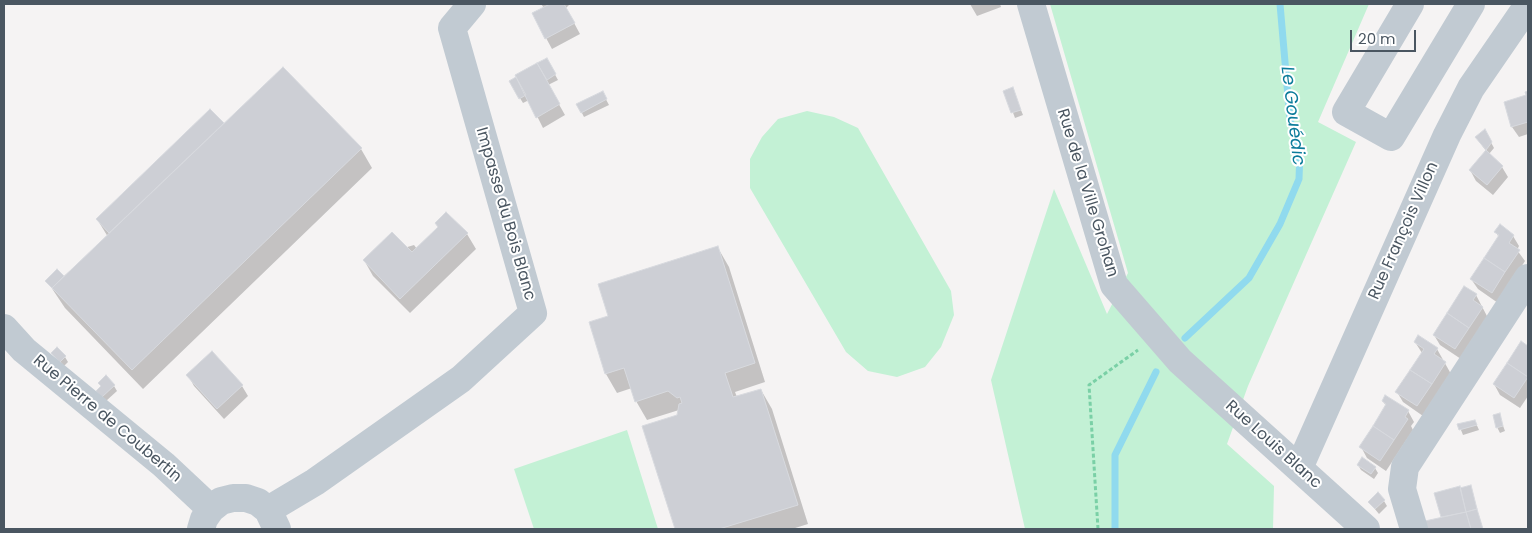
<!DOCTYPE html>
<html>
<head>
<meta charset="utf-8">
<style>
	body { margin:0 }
	#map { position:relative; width:1532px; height:533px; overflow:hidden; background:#f5f3f3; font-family:Poppins,sans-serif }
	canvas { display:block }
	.frame { position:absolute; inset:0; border:5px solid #4a5661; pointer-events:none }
	.scale { position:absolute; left:1350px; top:30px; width:66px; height:22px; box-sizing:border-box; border:2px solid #4a5661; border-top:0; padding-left:6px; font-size:15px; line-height:18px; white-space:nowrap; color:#4a5661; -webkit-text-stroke:4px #fff; paint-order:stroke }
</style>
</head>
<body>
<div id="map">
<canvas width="1532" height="533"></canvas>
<div class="frame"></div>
<div class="scale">20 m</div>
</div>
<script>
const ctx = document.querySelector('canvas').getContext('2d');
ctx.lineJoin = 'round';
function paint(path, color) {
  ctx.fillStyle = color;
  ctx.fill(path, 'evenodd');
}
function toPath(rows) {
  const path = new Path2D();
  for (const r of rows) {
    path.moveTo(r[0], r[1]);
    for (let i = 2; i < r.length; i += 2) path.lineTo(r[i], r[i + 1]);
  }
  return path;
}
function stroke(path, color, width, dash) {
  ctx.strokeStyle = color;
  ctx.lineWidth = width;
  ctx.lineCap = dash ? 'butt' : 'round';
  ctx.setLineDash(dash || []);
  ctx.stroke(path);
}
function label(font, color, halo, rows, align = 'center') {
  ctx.font = font + ' Poppins,sans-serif';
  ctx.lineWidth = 4;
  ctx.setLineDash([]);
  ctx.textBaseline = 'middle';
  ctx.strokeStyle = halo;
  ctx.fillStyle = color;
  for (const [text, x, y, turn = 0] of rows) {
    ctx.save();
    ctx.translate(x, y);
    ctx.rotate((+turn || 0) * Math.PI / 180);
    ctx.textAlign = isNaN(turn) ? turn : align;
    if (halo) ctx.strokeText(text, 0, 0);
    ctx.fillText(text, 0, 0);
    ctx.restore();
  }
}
paint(toPath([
	[1050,4,1369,4,1318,122,1356,142,1248,386,1227,444,1274,486,1273,529,1025,529,991,380,1054,189,1107,314,1128,273],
	[807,111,834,117,858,128,951,291,954,315,941,347,925,367,897,377,868,371,846,352,750,188,750,159,762,137,778,119],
	[627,430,658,529,534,529,514,469]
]), '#c3f1d5');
paint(toPath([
	[541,4,570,4,566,8,580,34,552,49,533,14,544,8],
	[970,4,1000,4,1001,7,977,16],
	[547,60,558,80,548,85,565,115,543,128,529,100,523,103,510,82],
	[1012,88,1023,115,1015,118,1005,91],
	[602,92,609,105,584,117,578,105],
	[1528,92,1528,134,1519,137,1512,127,1506,103,1527,95],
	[210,110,224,125,361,149,372,168,143,389,65,308,47,281,57,271,63,277,108,237,97,219],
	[1485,131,1494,148,1489,154,1502,167,1508,177,1493,195,1476,181,1470,170,1486,151,1476,137],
	[1496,232,1513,236,1519,246,1517,250,1525,261,1498,303,1478,289,1471,279,1499,238],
	[467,234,476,249,410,313,373,276,364,260,414,245,417,249],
	[718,248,729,267,765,382,735,392,737,397,761,390,772,409,808,524,792,529,676,529,644,427,678,416,679,410,647,420,636,401,632,388,617,393,606,374,590,323,610,317],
	[1476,295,1488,318,1461,359,1440,345,1434,335],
	[1415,342,1437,349,1451,374,1423,416,1403,402,1397,392,1422,353],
	[1522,343,1528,348,1528,396,1520,408,1500,395,1494,384],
	[53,353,65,357,68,362,64,366],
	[212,353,242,386,248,396,224,419,194,386,188,375],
	[114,386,117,391,106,401,100,396],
	[1383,401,1408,411,1414,422,1411,426,1413,430,1386,471,1367,458,1361,447,1386,406],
	[1499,415,1505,431,1500,433,1497,427],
	[1475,421,1479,430,1463,435,1459,425],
	[1358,465,1375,468,1378,473,1374,479,1361,470],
	[1470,487,1483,529,1428,529,1426,522,1442,518,1436,494],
	[1384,501,1387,506,1379,514,1369,502]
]), '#0003');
stroke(toPath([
	[1185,338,1249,278,1280,224,1299,179,1300,151,1290,120,1280,4],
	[1115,529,1115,455,1156,372]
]), '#90daee', 7);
const building = toPath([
	[550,4,564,4,575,23,545,39,532,13,550,4],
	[547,58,556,74,547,80,537,63,547,58],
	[537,63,560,104,536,118,515,75,537,63],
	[283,67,362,148,132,370,52,288,283,67],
	[516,77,526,95,519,99,509,81,516,77],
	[1013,87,1021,110,1011,113,1003,91,1013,87],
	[603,91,607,99,581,113,576,104,603,91],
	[1528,91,1528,122,1511,127,1504,102,1526,95,1525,92,1528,91],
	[210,109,224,123,109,233,96,219,210,109],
	[1485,129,1492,142,1486,150,1475,137,1485,129],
	[1486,150,1503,166,1487,185,1469,170,1486,150],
	[446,212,468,233,400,299,363,260,392,232,412,252,438,227,435,223,446,212],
	[1500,224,1514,235,1509,243,1520,250,1505,272,1484,258,1499,235,1494,232,1500,224],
	[718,246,755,363,725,373,733,397,761,389,798,505,719,529,675,529,642,426,677,415,679,404,682,403,680,397,677,398,668,391,635,402,624,368,605,374,589,322,608,316,598,284,718,246],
	[1484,258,1505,272,1492,293,1470,279,1484,258],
	[57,269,64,276,52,288,45,281,57,269],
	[1464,286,1477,294,1473,300,1483,307,1469,328,1447,313,1464,286],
	[1447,313,1469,328,1455,349,1433,335,1447,313],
	[1418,335,1438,348,1434,354,1446,362,1432,384,1410,370,1424,349,1414,342,1418,335],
	[1521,341,1528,346,1528,377,1507,363,1521,341],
	[57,347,66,356,60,362,51,353,57,347],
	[212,351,243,385,217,409,186,375,212,351],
	[1507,363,1528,377,1514,398,1493,384,1507,363],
	[1410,370,1432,384,1417,406,1395,392,1410,370],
	[106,375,115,385,102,397,96,391,101,386,98,383,106,375],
	[1385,395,1409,410,1405,417,1408,419,1394,440,1373,426,1386,404,1382,401,1385,395],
	[1500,413,1503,426,1496,428,1493,415,1500,413],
	[1475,420,1477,425,1459,430,1457,424,1475,420],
	[1373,426,1394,440,1380,461,1359,447,1373,426],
	[1362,457,1376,467,1371,474,1357,465,1362,457],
	[1471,485,1477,509,1466,512,1460,488,1471,485],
	[1460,486,1466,512,1441,517,1434,493,1460,486],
	[1378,492,1385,500,1375,509,1368,502,1378,492],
	[1477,509,1483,529,1471,529,1466,512,1477,509],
	[1466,512,1471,529,1427,529,1425,521,1466,512]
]);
paint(building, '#cdcfd5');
stroke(building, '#d7d9de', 1);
stroke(toPath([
	[1098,529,1089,385,1138,350]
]), '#7ad0a6', 3, [4, 2.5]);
stroke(toPath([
	[1031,4,1114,285,1180,361,1366,529],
	[1410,4,1346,112,1391,137,1471,4],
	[4,328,24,350,164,465,211,509],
	[1299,468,1447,135,1471,88,1528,5],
	[268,510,315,482,461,379,533,313,452,28,472,4],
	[201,529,204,519,211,509,221,501,233,498,246,498,258,502,268,510,277,529],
	[1414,529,1402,489,1405,467,1528,278]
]), '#c1cad2', 28);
label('16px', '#4a5661', '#fff', [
	["Rue de la Ville Grohan",1087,193,73],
	["Impasse du Bois Blanc",505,214,74],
	["Rue François Villon",1404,231,-66],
	["Rue Pierre de Coubertin",107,419,40],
	["Rue Louis Blanc",1273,445,42]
]);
label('italic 18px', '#0c7c9b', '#fff', [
	["Le Gouédic",1292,116,83]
]);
</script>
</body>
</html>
